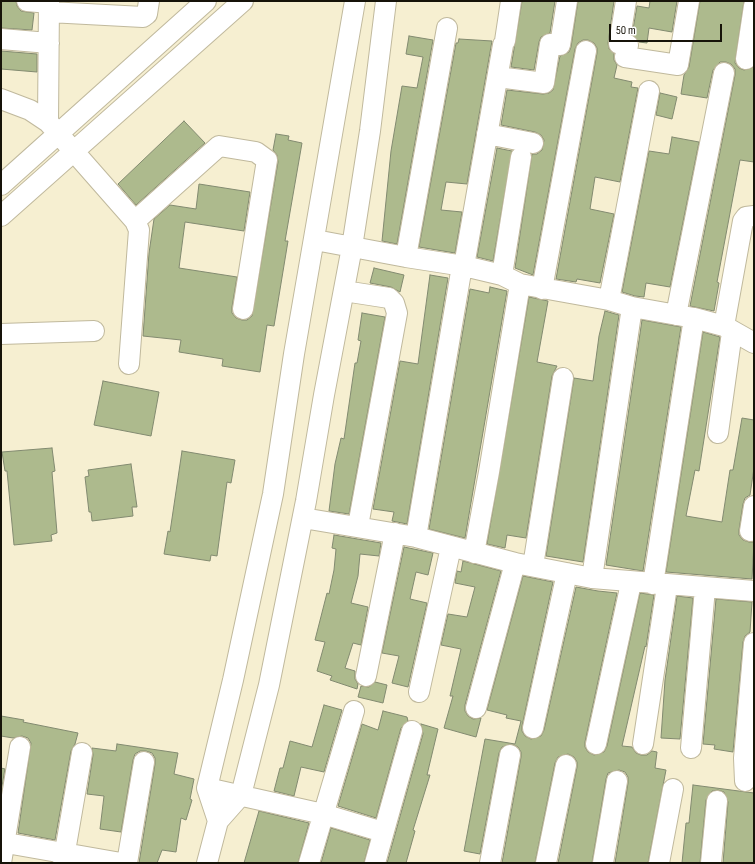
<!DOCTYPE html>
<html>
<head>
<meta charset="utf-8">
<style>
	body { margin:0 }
	#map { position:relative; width:755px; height:864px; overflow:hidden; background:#f6efd1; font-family:"Sofia Sans Condensed",sans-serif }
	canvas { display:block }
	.frame { position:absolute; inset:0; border:2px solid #161309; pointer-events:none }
	.scale { position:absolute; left:609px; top:24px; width:113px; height:18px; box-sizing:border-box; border:2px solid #161309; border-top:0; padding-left:5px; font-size:12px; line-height:14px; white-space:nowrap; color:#161309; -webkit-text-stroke:3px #fff; paint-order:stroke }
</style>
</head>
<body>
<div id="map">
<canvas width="755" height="864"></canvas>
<div class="frame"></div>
<div class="scale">50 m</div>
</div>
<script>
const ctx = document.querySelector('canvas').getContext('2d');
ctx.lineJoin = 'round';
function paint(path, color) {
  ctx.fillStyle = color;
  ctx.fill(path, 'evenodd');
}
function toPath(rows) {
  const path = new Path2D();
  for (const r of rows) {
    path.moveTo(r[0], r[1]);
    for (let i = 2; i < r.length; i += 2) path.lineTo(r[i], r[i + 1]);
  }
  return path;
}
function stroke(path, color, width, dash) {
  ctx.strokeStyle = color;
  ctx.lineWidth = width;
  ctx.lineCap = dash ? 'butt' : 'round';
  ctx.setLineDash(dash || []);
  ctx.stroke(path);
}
const building = toPath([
	[1,1,16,1,17,6,21,11,34,13,32,30,1,28,1,1],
	[522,1,555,1,550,33,541,37,539,42,534,70,511,67,522,1],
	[578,1,614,1,608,43,609,49,614,54,614,60,617,65,614,78,632,82,631,87,638,88,620,182,595,177,590,209,614,214,600,283,577,279,576,282,556,279,597,53,597,48,594,43,588,40,583,40,578,43,575,49,533,275,515,268,532,154,537,154,542,150,544,140,541,135,535,132,501,125,507,90,543,94,549,93,553,90,560,56,569,52,571,47,578,1],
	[650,1,677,1,672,32,649,28,647,43,639,42,632,35,637,6,649,8,650,1],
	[700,1,744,1,735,63,739,68,744,70,754,67,754,162,740,160,717,282,719,283,714,311,690,306,735,75,735,69,731,64,726,62,720,62,713,70,707,98,681,94,684,75,689,67,700,1],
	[409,36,433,40,397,244,382,241,391,151,402,86,417,88,423,57,406,54,409,36],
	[459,39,492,41,467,184,446,182,441,210,462,212,455,253,419,247,456,43,458,43,459,39],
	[1,51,37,54,37,72,1,69,1,51],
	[660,93,677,97,672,119,656,115,660,93],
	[184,121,205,143,136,205,118,184,184,121],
	[276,134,289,136,288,140,302,143,285,241,288,241,274,326,267,325,260,372,222,366,223,359,179,352,181,340,143,336,149,253,154,219,170,205,196,209,199,184,250,192,244,231,185,222,179,268,237,277,232,307,232,313,236,318,242,320,247,320,252,316,278,162,277,155,273,150,276,134],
	[672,137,699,142,670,287,646,283,644,297,635,296,622,292,649,151,669,154,672,137],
	[497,148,512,151,493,261,477,257,497,148],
	[374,268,404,275,400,292,391,287,370,283,374,268],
	[430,275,448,278,407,524,392,521,394,512,373,509,400,361,418,364,430,275],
	[490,287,507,291,465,538,429,529,470,289,489,293,490,287],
	[529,297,548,301,537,362,557,366,552,376,526,538,507,535,505,548,487,544,529,297],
	[605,311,619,315,583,562,546,556,574,378,593,381,599,336,605,311],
	[362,313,385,317,349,514,329,511,335,464,341,438,344,439,355,363,357,363,361,341,358,340,362,313],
	[642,320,681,327,643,571,606,565,642,320],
	[703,332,720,337,699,471,695,470,686,516,722,522,730,470,733,470,742,418,754,420,754,468,750,495,745,498,743,504,739,530,739,535,743,540,749,542,754,542,752,579,666,572,703,332],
	[103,381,159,392,151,436,94,425,103,381],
	[52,448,55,471,52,472,57,533,51,535,52,541,14,545,7,471,5,471,2,452,52,448],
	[182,451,235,460,231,483,227,482,217,556,211,555,210,561,164,554,168,531,170,532,182,451],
	[131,464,137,507,132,507,133,516,92,521,91,512,89,512,85,477,89,476,88,470,131,464],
	[334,535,381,543,379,556,360,554,358,576,351,603,368,607,361,645,353,643,345,668,355,671,355,679,358,684,357,689,330,680,332,676,317,671,325,642,315,640,327,593,329,594,334,570,336,549,332,548,334,535],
	[404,547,433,553,428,575,416,572,410,599,427,603,408,687,392,683,399,656,382,653,404,547],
	[463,561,501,571,465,705,465,711,468,716,473,719,481,718,476,737,444,728,453,696,450,696,461,649,441,645,448,614,467,617,475,587,455,583,457,571,461,572,463,561],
	[523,576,553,582,522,726,522,731,525,736,531,739,541,736,544,730,576,587,598,591,617,593,585,742,585,747,588,752,594,755,604,752,607,746,640,593,654,595,646,647,645,646,622,746,632,747,636,753,641,755,647,755,652,751,657,752,655,768,666,770,648,863,615,863,628,783,628,777,625,772,619,770,608,773,606,779,592,863,558,863,577,767,577,762,574,757,568,754,558,757,555,763,535,863,502,863,521,757,521,752,518,747,512,744,502,747,499,753,480,854,464,851,485,739,515,744,521,721,506,718,507,715,487,710,523,576],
	[677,596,693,598,680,739,661,738,665,680,677,596],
	[716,599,752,602,750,632,745,636,743,642,733,752,714,749,715,745,703,744,716,599],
	[375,682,387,685,383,703,358,697,361,686,369,687,375,682],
	[324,705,342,710,324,772,301,767,294,796,274,791,280,768,283,768,290,741,312,747,324,705],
	[383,711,407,717,408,721,401,728,376,818,338,806,362,724,378,730,383,711],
	[1,716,24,720,23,722,78,733,75,744,71,751,55,840,18,833,31,743,28,738,22,736,13,738,1,736,1,716],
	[421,724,438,729,427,775,430,775,413,830,415,831,406,863,387,863,423,734,421,724],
	[117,744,178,753,174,774,194,779,190,799,192,800,186,820,181,818,176,852,162,850,157,863,139,863,155,764,155,758,152,753,146,751,140,751,135,754,133,760,121,832,100,829,104,796,87,794,93,755,92,748,116,751,117,744],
	[1,768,5,769,1,792,1,768],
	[693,785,754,793,754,863,723,863,728,802,724,792,718,790,712,791,706,800,700,863,682,863,686,823,689,823,693,785],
	[259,811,309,823,298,863,244,863,259,811],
	[331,828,370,840,364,863,321,863,331,828]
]);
paint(building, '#adba8d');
stroke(building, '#828a70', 1);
const minor = toPath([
	[27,1,49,3],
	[626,1,619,44,628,45,625,57,678,65,689,1],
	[49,12,143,17,147,14,149,1],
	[1,39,49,43],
	[505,41,511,1],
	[746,59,754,6],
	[498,77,544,83,550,44,560,45,567,1],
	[1,99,30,110,48,122,135,221,139,230,129,364],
	[48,122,49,1],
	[487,134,533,143],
	[1,185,206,1],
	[1,216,243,1],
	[135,221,219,146,256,152,267,160,243,309],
	[315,240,406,257,464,266,502,275,520,284,609,300,632,307,694,318,724,326,754,343],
	[406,257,447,28],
	[464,266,503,45],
	[502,275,521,157],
	[542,289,586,51],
	[344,291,389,298,394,303,397,313,358,526],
	[609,300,649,91],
	[676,315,724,73],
	[724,326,743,221,746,217,754,216],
	[1,334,94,331],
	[718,433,732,332],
	[303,518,416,537,515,563,592,578,754,591],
	[750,531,754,506],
	[416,537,462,266],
	[474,553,489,472,520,284],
	[533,566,563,378],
	[592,578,632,307],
	[653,584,694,318],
	[366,676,395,533],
	[419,692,451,547],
	[476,708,515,563],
	[533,728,567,573],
	[596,744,631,583],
	[643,744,667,586],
	[691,748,705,588],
	[745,781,744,758,754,643],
	[207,788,323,814,383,832],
	[218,821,207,788,233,680,273,494,294,354,355,1],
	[1,842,121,863],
	[1,863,20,747],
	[63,863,82,753],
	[127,863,144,762],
	[207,863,218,821,241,795,269,685,306,501,324,395,352,247,370,131,386,1],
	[309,863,354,711],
	[375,863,412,731],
	[490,863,510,755],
	[546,863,566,765],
	[603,863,617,781],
	[659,863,673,789],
	[711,863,717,801]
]);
stroke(minor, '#c0b99d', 22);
stroke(minor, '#fff', 20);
</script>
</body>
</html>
